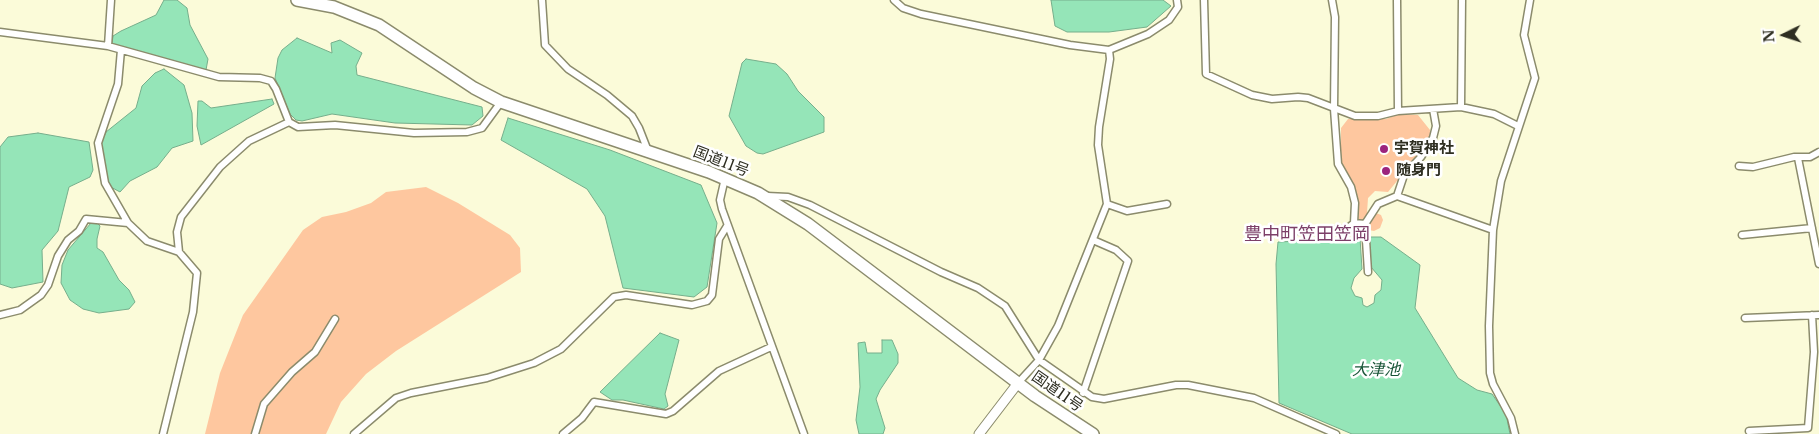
<!DOCTYPE html>
<html>
<head>
<meta charset="utf-8">
<style>
	body { margin:0 }
	#map { position:relative; width:1819px; height:434px; overflow:hidden; background:#fbfbd9; font-family:"Libre Baskerville",serif }
	canvas { display:block }
	.north { position:absolute; left:1759px; top:10px; width:50px; height:50px; -webkit-text-stroke:4px #fff; paint-order:stroke; rotate:266deg; font-size:14px; font-weight:700; line-height:20px; text-align:center; color:#2e2e21 }
	.north::after { content:''; display:block; margin:auto; width:18px; height:22px; background:#2e2e21; clip-path:polygon(50% 0,100% 100%,50% 72%,0 100%) }
</style>
</head>
<body>
<div id="map">
<canvas width="1819" height="434"></canvas>
<div class="north">N</div>
</div>
<script>
const ctx = document.querySelector('canvas').getContext('2d');
ctx.lineJoin = 'round';
function paint(path, color) {
  ctx.fillStyle = color;
  ctx.fill(path, 'evenodd');
}
function toPath(rows) {
  const path = new Path2D();
  for (const r of rows) {
    path.moveTo(r[0], r[1]);
    for (let i = 2; i < r.length; i += 2) path.lineTo(r[i], r[i + 1]);
  }
  return path;
}
function stroke(path, color, width, dash) {
  ctx.strokeStyle = color;
  ctx.lineWidth = width;
  ctx.lineCap = dash ? 'butt' : 'round';
  ctx.setLineDash(dash || []);
  ctx.stroke(path);
}
function label(font, color, halo, rows, align = 'center') {
  ctx.font = font + ' "Libre Baskerville","Noto Sans JP",serif';
  ctx.lineWidth = 5;
  ctx.setLineDash([]);
  ctx.textBaseline = 'middle';
  ctx.strokeStyle = halo;
  ctx.fillStyle = color;
  for (const [text, x, y, turn = 0] of rows) {
    ctx.save();
    ctx.translate(x, y);
    ctx.rotate((+turn || 0) * Math.PI / 180);
    ctx.textAlign = isNaN(turn) ? turn : align;
    if (halo) ctx.strokeText(text, 0, 0);
    ctx.fillText(text, 0, 0);
    ctx.restore();
  }
}
paint(toPath([
	[1399,114,1418,115,1430,130,1431,148,1412,173,1397,181,1388,192,1375,191,1368,198,1367,213,1369,215,1376,213,1381,215,1383,220,1380,228,1374,231,1358,228,1350,222,1352,208,1346,173,1341,162,1341,128,1348,119,1386,119],
	[426,187,458,203,510,235,520,248,521,272,396,351,366,374,341,402,326,434,205,434,220,373,243,315,303,230,322,217,346,212,371,203,386,192]
]), '#fec79f');
const water = toPath([
	[164,0,177,0,187,8,190,25,208,59,206,70,112,44,113,36,121,31,156,15,164,0],
	[1051,0,1163,0,1171,6,1147,27,1109,32,1067,32,1055,26,1051,0],
	[297,38,332,53,331,43,340,40,362,53,356,66,357,75,482,107,483,116,472,125,395,123,332,114,302,121,296,120,290,114,275,78,278,58,282,50,297,38],
	[746,59,776,64,787,74,798,91,824,117,824,132,763,154,757,153,746,146,729,116,742,63,746,59],
	[164,69,184,85,192,113,193,141,172,148,157,167,130,181,120,192,109,186,101,143,106,132,136,108,142,86,155,73,164,69],
	[272,99,274,104,201,145,197,126,198,101,202,101,211,108,272,99],
	[508,118,610,150,701,185,717,223,707,287,694,297,623,288,605,216,587,189,501,140,508,118],
	[38,133,89,142,93,170,90,177,69,187,58,231,42,250,43,282,12,288,0,284,0,147,8,137,38,133],
	[91,223,97,223,100,226,97,239,97,248,103,252,119,280,129,290,135,302,129,309,99,313,83,309,70,300,61,283,62,265,68,250,91,223],
	[1368,237,1381,237,1420,265,1415,308,1458,378,1477,390,1492,394,1506,414,1510,434,1352,434,1279,403,1276,264,1278,242,1360,238,1362,269,1354,278,1351,288,1355,296,1362,298,1363,305,1367,307,1374,303,1375,295,1381,290,1382,280,1371,267,1368,237],
	[660,333,679,340,665,394,668,406,664,409,623,400,612,400,600,392,660,333],
	[882,340,892,340,898,354,898,363,880,390,876,399,885,428,883,434,859,434,856,420,860,387,858,343,865,342,867,353,882,353,882,340]
]);
paint(water, '#95e5b8');
stroke(water, '#76ae8b', 1);
const street = toPath([
	[542,0,545,45,568,69,607,95,632,116,639,128,648,151],
	[894,0,903,8,921,14,1070,45,1109,50,1148,34,1169,20,1178,7,1177,0],
	[1204,0,1206,74,1252,95,1272,99,1298,97,1308,98,1355,116,1378,116,1398,111,1461,107,1494,114,1518,126],
	[1332,0,1335,17,1334,109,1338,164,1351,187,1355,203,1354,223],
	[1397,0,1398,111],
	[0,32,108,46,219,77,260,78,271,81,276,89,289,122,298,127,335,125,414,133,467,132,482,128,501,102],
	[108,46,111,0],
	[121,50,118,84,98,143,105,183,128,223,147,241,179,252,197,273,193,312,163,434],
	[1461,107,1462,0],
	[1798,158,1819,264],
	[1739,166,1753,167,1794,157,1810,157,1819,152],
	[725,178,720,200,722,209,804,434],
	[767,196,788,197,810,205,941,272,978,288,1005,306,1039,360,1092,397,1104,399,1176,385,1188,385,1254,398,1336,434],
	[1397,196,1404,175,1421,157,1433,138,1436,126,1433,109],
	[1107,204,1127,211,1167,204],
	[1271,232,1347,229,1354,223,1365,224],
	[1742,235,1812,228],
	[179,252,177,232,181,217,220,167,249,141,289,122],
	[1368,272,1365,224,1378,204,1397,196,1493,230],
	[0,315,20,310,41,295,48,285,58,256,68,240,79,231,86,219,128,223],
	[1745,318,1819,315],
	[1018,383,1039,360,1058,326,1107,204,1098,145,1099,127,1110,59,1109,50],
	[1083,393,1128,261,1116,250,1093,240],
	[1749,431,1808,428,1814,352,1812,315],
	[255,434,264,404,292,372,315,352,335,319],
	[354,434,396,398,411,393,487,378,534,363,561,349,614,297,626,295,692,305,707,301,712,295,719,239,727,226],
	[563,434,582,418,594,402,666,414,673,411,719,371,771,347],
	[1515,434,1511,418,1493,384,1490,373,1489,326,1493,230,1501,181,1535,78,1524,35,1530,0]
]);
const secondary = toPath([
	[979,434,1018,383]
]);
const highway = toPath([
	[297,0,334,7,379,25,474,88,501,102,709,172,758,193,808,224,1035,396,1093,434]
]);
stroke(street, '#8b8b6c', 9);
stroke(secondary, '#8b8b6c', 11);
stroke(highway, '#8b8b6c', 14);
stroke(street, '#fff', 6);
stroke(secondary, '#fff', 9);
stroke(highway, '#fff', 11);
for (const [x, y, r, color] of [
	[1384,149,5,"#9c247d"],
	[1386,171,5,"#9c247d"]
]) {
  const dot = new Path2D();
  dot.arc(x, y, r, 0, 2 * Math.PI);
  ctx.fillStyle = color;
  ctx.fill(dot);
  stroke(dot, '#fff', 2);
}
label('bold 15px', '#2e2e21', '#fff', [
	["宇賀神社",1394,149],
	["随身門",1396,171]
], 'left');
label('15px', '#2e2e21', '#fff', [
	["国道11号",721,162,21],
	["国道11号",1057,392,35]
]);
label('italic 16px', '#185437', '#fff', [
	["大津池",1376,370]
]);
label('18px', '#7c3f68', '#fff', [
	["豊中町笠田笠岡",1307,235]
]);
</script>
</body>
</html>
